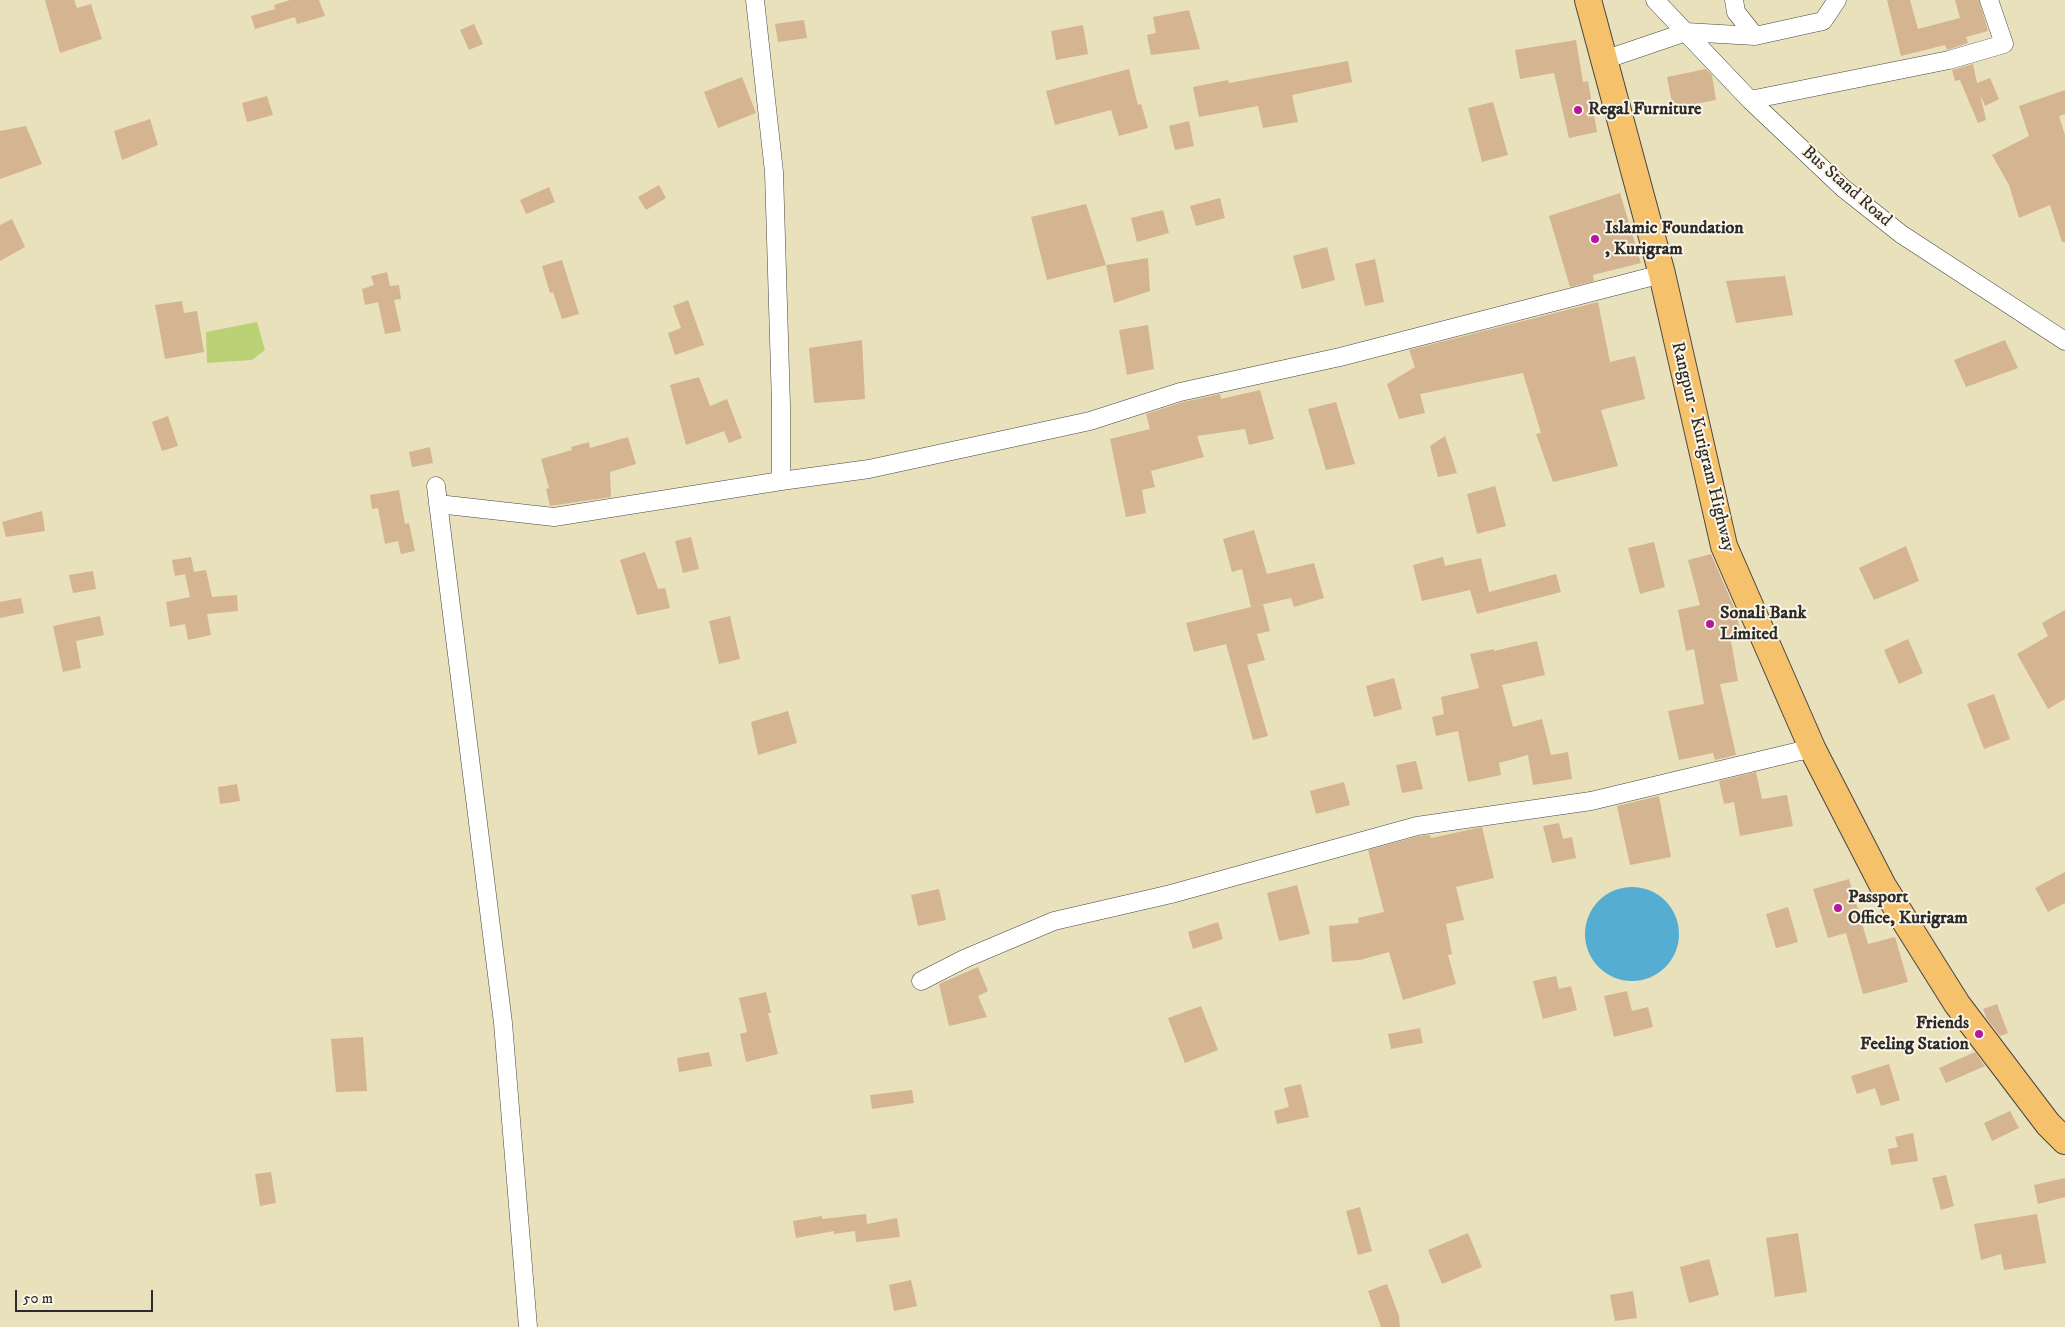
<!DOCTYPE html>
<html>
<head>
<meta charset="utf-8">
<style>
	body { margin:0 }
	#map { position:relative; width:2065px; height:1327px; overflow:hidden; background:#e9e1bc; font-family:"IM FELL DW Pica",serif }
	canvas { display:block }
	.scale { position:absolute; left:15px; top:1290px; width:138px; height:22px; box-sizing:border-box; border:2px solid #2b2b2b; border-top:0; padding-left:6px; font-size:15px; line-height:18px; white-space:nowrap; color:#2b2b2b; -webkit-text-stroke:4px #fcf5e5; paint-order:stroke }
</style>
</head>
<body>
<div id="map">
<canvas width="2065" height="1327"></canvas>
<div class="scale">50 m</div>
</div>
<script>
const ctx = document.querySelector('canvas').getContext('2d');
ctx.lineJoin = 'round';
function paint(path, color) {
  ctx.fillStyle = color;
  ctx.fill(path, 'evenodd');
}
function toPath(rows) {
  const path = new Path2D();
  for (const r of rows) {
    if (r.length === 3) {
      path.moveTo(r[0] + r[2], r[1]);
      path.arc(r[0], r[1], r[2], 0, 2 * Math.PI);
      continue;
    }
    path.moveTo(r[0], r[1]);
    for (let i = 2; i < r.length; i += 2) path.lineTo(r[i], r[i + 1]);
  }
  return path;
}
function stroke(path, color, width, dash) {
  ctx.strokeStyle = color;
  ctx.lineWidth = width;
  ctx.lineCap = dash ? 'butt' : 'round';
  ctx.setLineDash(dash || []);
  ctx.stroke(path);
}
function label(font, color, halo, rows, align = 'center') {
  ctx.font = font + ' "IM FELL DW Pica",serif';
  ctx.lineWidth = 4;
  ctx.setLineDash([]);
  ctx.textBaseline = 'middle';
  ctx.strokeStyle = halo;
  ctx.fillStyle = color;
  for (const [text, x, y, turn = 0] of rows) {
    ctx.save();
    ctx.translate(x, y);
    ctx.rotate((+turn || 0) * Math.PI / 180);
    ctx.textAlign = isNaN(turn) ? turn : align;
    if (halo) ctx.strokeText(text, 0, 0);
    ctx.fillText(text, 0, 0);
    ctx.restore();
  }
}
paint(toPath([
	[257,322,265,350,252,360,207,363,206,332]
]), '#bbd176');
paint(toPath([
	[1632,934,47]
]), '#55add2');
paint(toPath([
	[45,0,74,0,77,8,91,4,102,39,60,53],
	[290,0,319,0,325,16,297,24,295,17,255,29,251,16,275,9,274,5],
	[1887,0,1910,0,1918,29,1960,18,1955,0,1979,0,1988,31,1966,37,1968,43,1947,50,1945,45,1901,56],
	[1189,10,1200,49,1151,55,1147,35,1156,33,1153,17],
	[804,20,807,38,778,42,775,24],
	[474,24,483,44,469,50,460,30],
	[1083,25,1088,54,1056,60,1051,31],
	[1576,40,1583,82,1588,81,1597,132,1569,138,1554,73,1520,79,1515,50],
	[1348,61,1352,82,1292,95,1298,122,1263,128,1258,106,1199,117,1193,87,1228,80,1229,83],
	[1973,64,1977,83,1990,78,1999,99,1985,106,1980,94,1986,120,1978,123,1960,80,1955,81,1952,70],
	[1129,69,1138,105,1141,104,1148,128,1119,136,1111,110,1055,125,1046,91],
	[1706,69,1712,75,1716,100,1673,108,1667,77],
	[742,77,756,113,718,128,704,92],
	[2065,90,2065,114,2059,116,2065,135,2065,242,2062,242,2050,205,2019,218,2009,185,1992,155,2029,136,2019,106],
	[267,96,273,115,247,122,242,103],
	[1493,102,1508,155,1482,162,1468,108],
	[150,119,158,145,122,160,114,131],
	[1189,121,1194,146,1175,150,1169,126],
	[26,126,42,164,0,179,0,131],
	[659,185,666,198,646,210,638,197],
	[549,187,555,202,526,214,520,200],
	[1620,193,1641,263,1593,275,1594,281,1570,287,1549,216],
	[1220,198,1225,218,1196,226,1190,206],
	[1086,204,1106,265,1047,280,1031,217],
	[1163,210,1169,233,1137,242,1131,218],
	[12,219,25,247,0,261,0,225],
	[1327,247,1335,280,1302,289,1293,256],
	[1148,258,1150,291,1114,303,1106,265],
	[1375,259,1384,302,1365,306,1355,264],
	[562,260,579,314,562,319,553,292,550,293,542,266],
	[387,272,390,286,399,285,401,299,394,300,401,331,385,334,378,302,365,305,362,289,374,285,371,276],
	[1785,276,1793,315,1736,323,1726,281],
	[688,300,704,345,675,355,668,333,681,328,673,306],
	[182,301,184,313,197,311,204,352,165,359,155,305],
	[1598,302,1610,362,1635,356,1645,399,1601,410,1618,466,1553,482,1536,434,1541,433,1523,373,1420,394,1425,413,1399,419,1387,384,1415,367,1409,350],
	[1148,325,1154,369,1127,375,1119,330],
	[862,340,865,399,814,403,809,348],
	[2005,340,2018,368,1966,387,1954,360],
	[699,377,710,406,727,399,742,438,729,443,724,431,686,445,670,385],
	[1260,390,1274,439,1249,445,1245,429,1197,436,1204,457,1151,471,1155,487,1142,490,1146,513,1126,517,1110,439,1150,429,1146,414,1183,402,1220,394,1221,399],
	[1336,402,1355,464,1326,470,1308,409],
	[168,416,178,446,162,451,152,422],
	[1445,436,1457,473,1438,477,1430,446],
	[628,437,636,464,610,472,611,497,550,506,546,489,549,488,541,459,572,450,571,447,589,442,590,448],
	[430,447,433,463,412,467,409,452],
	[1495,486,1506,526,1477,534,1467,494],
	[399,490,405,524,409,523,415,551,401,554,398,541,385,544,378,508,372,509,370,495],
	[42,511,45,531,6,537,2,522],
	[1254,530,1267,574,1314,563,1324,598,1294,607,1291,598,1251,607,1242,569,1232,572,1223,539],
	[691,537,699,569,683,573,675,541],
	[1654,542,1665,587,1640,594,1628,548],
	[1906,546,1919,581,1874,600,1859,568],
	[645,552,658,589,665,588,670,608,637,615,620,560],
	[1711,554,1736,612,1742,639,1731,641,1738,681,1720,684,1736,755,1715,760,1713,753,1679,760,1668,711,1704,704,1694,649,1686,651,1678,610,1700,605,1688,560],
	[191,557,194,572,206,570,212,597,237,595,238,611,207,614,211,635,188,640,185,624,170,627,166,602,190,597,185,574,191,573,175,576,172,560],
	[1443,557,1445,566,1481,558,1489,592,1556,574,1561,592,1477,614,1470,590,1422,601,1413,565],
	[93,571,96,589,73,593,69,575],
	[21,598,24,613,0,618,0,602],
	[1263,604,1270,631,1257,634,1265,660,1247,665,1268,736,1253,740,1226,644,1194,652,1186,623],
	[2065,610,2065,699,2048,709,2017,654,2048,636,2042,623],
	[100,616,104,635,76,641,81,668,63,672,53,626],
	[730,616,740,659,719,664,709,621],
	[1908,639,1923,673,1899,684,1884,650],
	[1537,641,1545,675,1502,685,1513,727,1542,719,1551,755,1568,752,1572,779,1533,785,1528,755,1499,763,1501,775,1468,782,1458,731,1436,736,1432,717,1444,714,1441,697,1479,688,1470,654,1494,649,1494,651],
	[1394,678,1402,709,1374,717,1366,686],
	[1994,694,2010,739,1984,749,1967,704],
	[788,711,797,743,758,755,751,722],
	[1416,761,1423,789,1402,793,1396,765],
	[1756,772,1762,799,1787,795,1793,826,1740,836,1734,802,1724,804,1719,781],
	[1344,782,1350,805,1316,814,1310,791],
	[237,784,240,801,220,804,218,787],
	[1659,796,1671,857,1630,865,1617,806],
	[1559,823,1563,839,1572,837,1576,858,1552,863,1543,826],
	[1482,827,1494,878,1456,887,1464,920,1446,924,1452,954,1448,955,1456,984,1403,1000,1389,952,1360,960,1332,962,1329,926,1359,923,1358,918,1384,912,1368,850,1419,836,1430,835,1431,838],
	[2065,872,2065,903,2048,912,2035,888],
	[1849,879,1868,944,1895,937,1908,982,1863,994,1846,933,1828,938,1813,889],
	[1297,885,1310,934,1279,941,1267,893],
	[939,889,946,920,918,926,911,895],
	[1788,907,1798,942,1776,948,1766,914],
	[1218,922,1223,939,1193,949,1188,932],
	[978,967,988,991,978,996,987,1017,949,1026,939,984],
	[1556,976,1559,989,1571,986,1577,1010,1543,1019,1533,981],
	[1627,991,1632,1011,1648,1007,1653,1027,1614,1037,1604,996],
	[766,992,771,1013,768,1013,778,1054,746,1062,740,1034,747,1032,739,998],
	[1997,1004,2008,1033,2000,1036,1987,1019,1983,1009],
	[1201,1006,1218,1050,1185,1063,1168,1018],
	[1420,1028,1423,1043,1391,1049,1388,1034],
	[363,1037,367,1091,336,1092,331,1039],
	[709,1052,712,1066,679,1072,677,1058],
	[1975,1052,1985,1066,1946,1083,1939,1068],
	[1889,1064,1900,1100,1881,1106,1875,1088,1857,1094,1851,1076],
	[1301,1084,1309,1117,1277,1124,1274,1111,1289,1107,1284,1088],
	[912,1090,914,1103,872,1109,870,1095],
	[2010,1111,2019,1128,1992,1141,1984,1123],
	[1913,1133,1918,1161,1891,1165,1888,1149,1898,1147,1895,1137],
	[271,1172,276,1203,260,1206,255,1174],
	[1946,1175,1954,1206,1941,1210,1932,1178],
	[2065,1178,2065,1197,2038,1204,2034,1185],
	[1360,1207,1372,1251,1358,1255,1346,1211],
	[866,1214,867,1224,897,1218,900,1237,856,1242,855,1231,834,1234,834,1231,796,1238,793,1221,822,1216,822,1219],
	[2037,1214,2046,1263,2004,1270,2001,1254,1981,1260,1974,1224],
	[1468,1233,1482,1267,1442,1284,1428,1250],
	[1798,1233,1807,1292,1775,1297,1766,1238],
	[1709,1259,1719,1295,1689,1303,1680,1267],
	[911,1280,917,1306,894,1311,889,1285],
	[1387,1284,1399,1316,1400,1327,1381,1327,1368,1291],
	[1633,1291,1637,1318,1615,1321,1610,1295]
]), '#d4b491');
const minor = toPath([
	[755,0,774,172,781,405,781,481,869,469,1090,421,1180,392,1340,357,1662,274],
	[1655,0,1750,100,1843,188,1901,234,2065,341],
	[1734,0,1736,12,1755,36,1823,21,1837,0],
	[1604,60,1686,32,1755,36],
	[1750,100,1949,60,2004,44,1989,0],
	[436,486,503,1023,528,1327],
	[438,504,554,517,781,481],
	[921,981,964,959,1054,921,1171,894,1417,826,1591,801,1800,751,1813,750]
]);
const highway = toPath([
	[1588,0,1662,274,1724,546,1813,750,1883,886,1957,1004,2048,1124,2065,1141]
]);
stroke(minor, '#484641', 19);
stroke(highway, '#484641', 28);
stroke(minor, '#fff', 18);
stroke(highway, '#f5c16b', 26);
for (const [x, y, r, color] of [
	[1578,110,5,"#b5179e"],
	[1595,239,5,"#b5179e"],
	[1710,624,5,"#b5179e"],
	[1838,908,5,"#b5179e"],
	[1979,1034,5,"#b5179e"]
]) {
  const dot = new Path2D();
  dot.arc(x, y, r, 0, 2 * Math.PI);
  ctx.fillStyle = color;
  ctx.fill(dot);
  stroke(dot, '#fcf5e5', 2);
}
label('bold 18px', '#2b2b2b', '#fcf5e5', [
	["Regal Furniture",1588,110],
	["Islamic Foundation",1605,229],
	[", Kurigram",1605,250],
	["Sonali Bank",1720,614],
	["Limited",1720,635],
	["Passport",1848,898],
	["Office, Kurigram",1848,919],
	["Friends",1969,1024,"right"],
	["Feeling Station",1969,1045,"right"]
], 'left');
label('18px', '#2b2b2b', '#fcf5e5', [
	["Bus Stand Road",1846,187,41],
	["Rangpur - Kurigram Highway",1702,447,76]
]);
</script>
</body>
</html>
